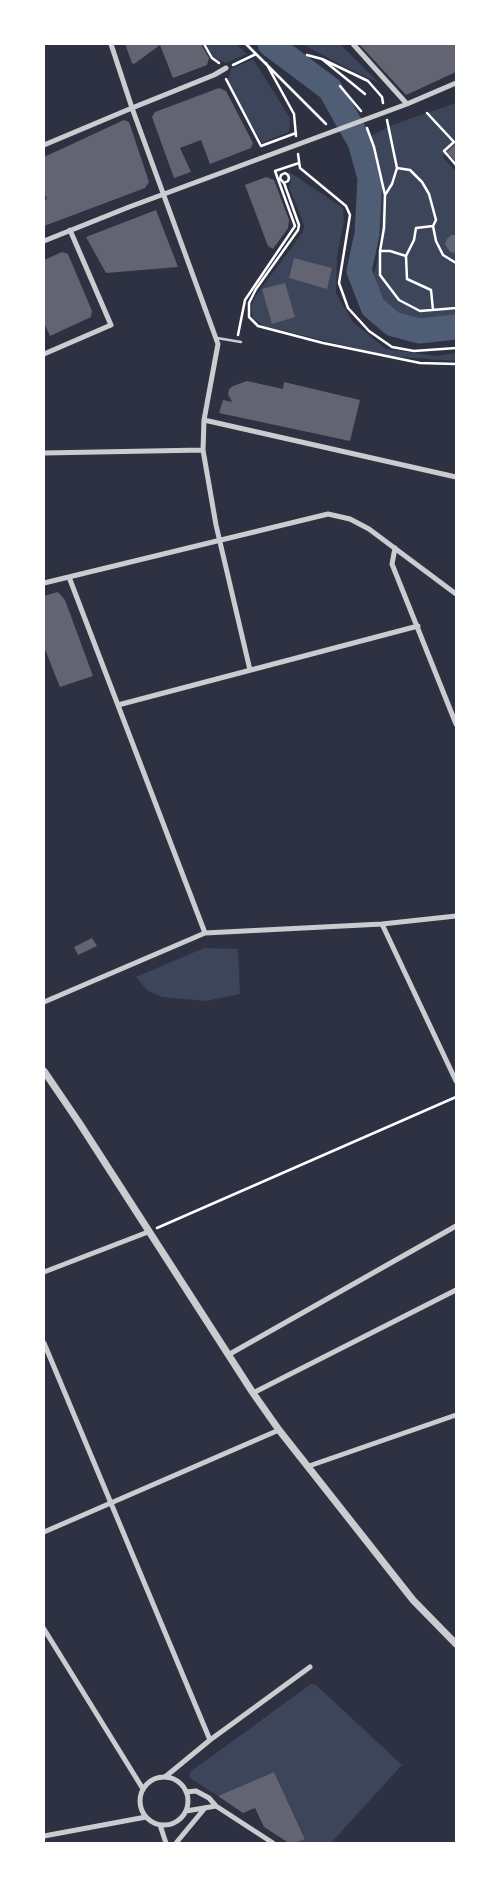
<!DOCTYPE html>
<html>
<head>
<meta charset="utf-8">
<style>
	body { margin:0 }
	#map { position:relative; width:500px; height:1887px; overflow:hidden; background:#2d3142; font-family:Raleway,sans-serif }
	canvas { display:block }
	.frame { position:absolute; inset:0; border:45px solid #fff; pointer-events:none }
</style>
</head>
<body>
<div id="map">
<canvas width="500" height="1887"></canvas>
<div class="frame"></div>
</div>
<script>
const ctx = document.querySelector('canvas').getContext('2d');
ctx.lineJoin = 'round';
function paint(path, color) {
  ctx.fillStyle = color;
  ctx.fill(path, 'evenodd');
}
function toPath(rows) {
  const path = new Path2D();
  for (const r of rows) {
    if (r.length === 3) {
      path.moveTo(r[0] + r[2], r[1]);
      path.arc(r[0], r[1], r[2], 0, 2 * Math.PI);
      continue;
    }
    path.moveTo(r[0], r[1]);
    for (let i = 2; i < r.length; i += 2) path.lineTo(r[i], r[i + 1]);
  }
  return path;
}
function stroke(path, color, width, dash) {
  ctx.strokeStyle = color;
  ctx.lineWidth = width;
  ctx.lineCap = dash ? 'butt' : 'round';
  ctx.setLineDash(dash || []);
  ctx.stroke(path);
}
paint(toPath([
	[206,44,236,44,247,54,226,63,214,58],
	[302,44,340,44,379,83,351,70],
	[253,59,290,118,289,132,262,143,233,92,228,80,231,69],
	[456,103,456,144,443,157,456,172,456,328,438,330,396,315,395,311,379,296,372,280,380,251,383,184,364,140,392,125],
	[288,171,343,208,344,221,337,256,336,293,353,322,386,349,436,356,456,353,456,361,387,356,264,326,253,318,251,307,255,297,303,232,304,225,289,187,291,180],
	[204,948,238,949,240,994,206,1001,162,997,148,991,136,977],
	[311,1684,316,1685,402,1765,331,1843,294,1843,305,1838,274,1772,218,1796,190,1778,190,1772]
]), '#3c4559');
stroke(toPath([
	[270,44,330,89,360,142,370,178,367,234,359,271,373,307,393,324,419,331,456,327]
]), '#4f5d75', 25);
paint(toPath([
	[125,44,201,44,209,58,207,65,173,78,160,45,134,64,132,63],
	[359,44,456,44,456,72,406,95],
	[219,88,226,91,253,143,251,148,210,164,201,140,180,148,191,172,174,178,152,117,155,112],
	[124,120,129,122,149,182,145,188,44,226,44,200,47,199,44,192,44,157],
	[456,144,456,162,447,152],
	[266,177,274,180,289,220,288,228,273,249,268,246,245,185],
	[156,210,178,267,106,273,86,237],
	[451,235,456,235,456,253,450,252,445,244,447,239],
	[62,252,68,254,92,311,91,317,50,336,44,323,44,260],
	[294,258,332,268,327,289,289,278],
	[285,283,295,317,272,324,262,289],
	[247,381,283,389,284,382,360,400,350,441,219,413,223,400,232,402,228,394,229,389,233,386],
	[58,592,65,600,93,676,60,687,44,647,44,596],
	[92,938,97,946,78,955,74,947],
	[274,1772,305,1839,294,1843,289,1843,264,1827,255,1808,243,1813,218,1796]
]), '#626471');
stroke(toPath([
	[204,44,212,58,219,63],
	[246,44,326,124],
	[307,55,322,59,365,94],
	[322,59,368,81,382,97,383,103],
	[266,63,294,114,296,136],
	[233,65,256,54],
	[226,79,261,146,296,133],
	[340,86,361,111],
	[427,113,454,142,444,151,456,165],
	[387,120,397,168],
	[367,128,374,147,385,195,384,228,380,251,380,275,399,300,420,311,456,308],
	[298,154,300,168,346,206,350,215,339,283,348,308,369,331,392,347,414,351,456,348],
	[284,183,288,181,289,178,288,175,285,173,281,175,280,179,284,183,299,225,298,230,256,289,249,303,249,317,258,326,323,343,420,363,456,364],
	[385,195,392,184,397,168,410,170,422,182,429,194,436,220,433,226,416,228,414,240,406,256],
	[433,226,436,241,443,255,456,263],
	[380,251,390,251,406,256,407,279,431,290,433,310],
	[238,335,245,300,295,226,275,171,299,163],
	[157,1228,456,1097]
]), '#fff', 2.5);
stroke(toPath([
	[217,338,241,342]
]), '#caccd0', 2.5);
stroke(toPath([
	[111,44,132,108,218,344,204,420,203,450,216,525,250,670],
	[353,44,407,104],
	[44,145,132,108,214,75,226,68],
	[44,241,129,207,407,104,456,83],
	[44,354,111,325,70,230],
	[204,420,456,477],
	[44,453,203,450],
	[395,548,392,564,456,724],
	[69,577,205,933],
	[44,583,328,514,350,519,369,529,456,594],
	[118,705,418,626],
	[382,924,456,1081],
	[44,1002,205,933,382,924,456,916],
	[44,1272,148,1232],
	[44,1343,210,1740],
	[228,1355,456,1226],
	[253,1393,456,1290],
	[309,1466,456,1415],
	[44,1532,279,1430],
	[44,1629,143,1789],
	[165,1777,210,1740,310,1667],
	[164,1801,24],
	[186,1792,196,1791,209,1798,216,1806,273,1843],
	[186,1811,216,1806],
	[160,1825,166,1843],
	[44,1836,146,1817],
	[176,1843,205,1808]
]), '#caccd0', 5);
stroke(toPath([
	[44,1071,80,1124,253,1393,279,1430,413,1600,456,1644]
]), '#caccd0', 7);
</script>
</body>
</html>
